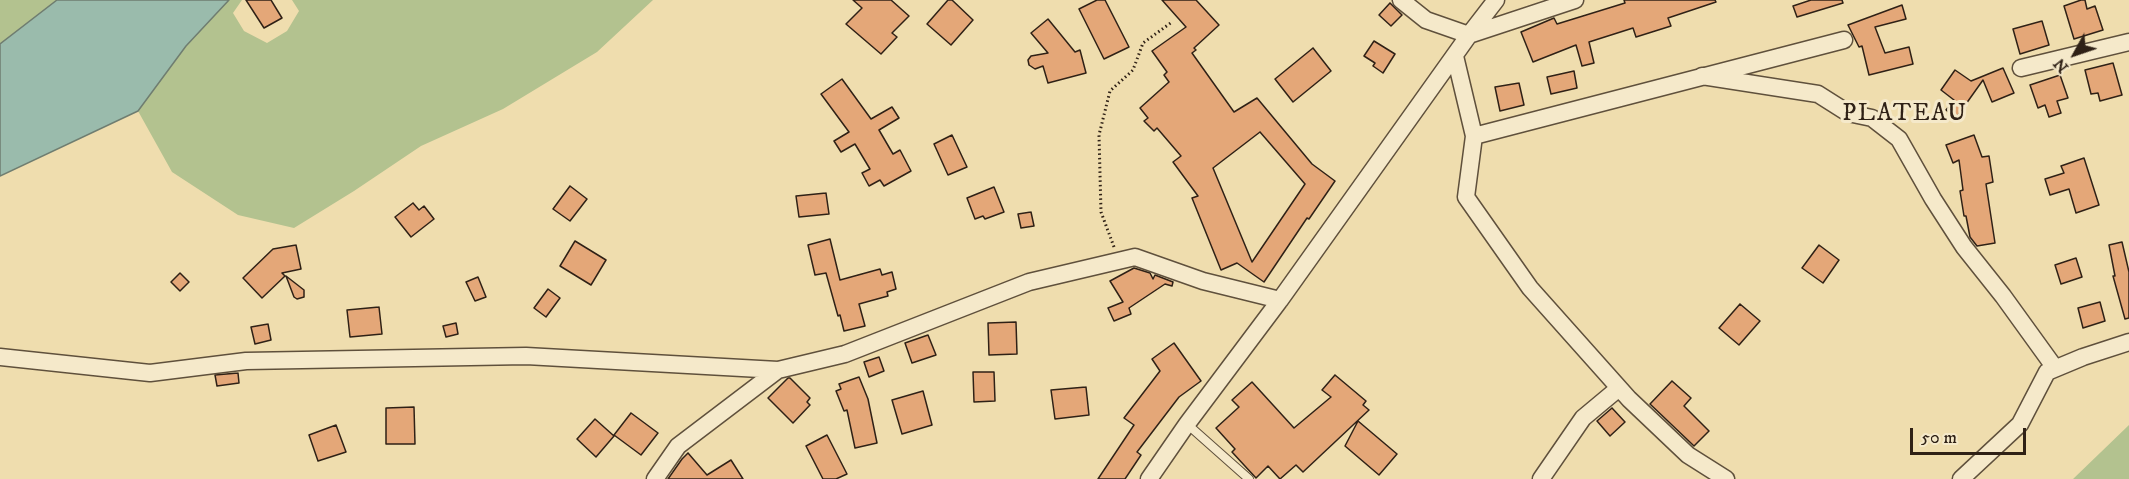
<!DOCTYPE html>
<html>
<head>
<meta charset="utf-8">
<style>
	body { margin:0 }
	#map { position:relative; width:2129px; height:479px; overflow:hidden; background:#efddae; font-family:"IM FELL DW Pica",serif }
	canvas { display:block }
	.north { position:absolute; left:2045px; top:24px; width:60px; height:60px; -webkit-text-stroke:4px #f5e9ca; paint-order:stroke; rotate:230deg; font-size:16px; font-weight:700; line-height:24px; text-align:center; color:#2f2116 }
	.north::after { content:''; display:block; margin:auto; width:21px; height:27px; background:#2f2116; clip-path:polygon(50% 0,100% 100%,50% 72%,0 100%) }
	.scale { position:absolute; left:1910px; top:428px; width:116px; height:27px; box-sizing:border-box; border:3px solid #2f2116; border-top:0; padding-left:8px; font-size:18px; line-height:21px; white-space:nowrap; color:#2f2116; -webkit-text-stroke:4px #f5e9ca; paint-order:stroke }
</style>
</head>
<body>
<div id="map">
<canvas width="2129" height="479"></canvas>
<div class="north">N</div>
<div class="scale">50 m</div>
</div>
<script>
const ctx = document.querySelector('canvas').getContext('2d');
ctx.lineJoin = 'round';
function paint(path, color) {
  ctx.fillStyle = color;
  ctx.fill(path, 'evenodd');
}
function toPath(rows) {
  const path = new Path2D();
  for (const r of rows) {
    path.moveTo(r[0], r[1]);
    for (let i = 2; i < r.length; i += 2) path.lineTo(r[i], r[i + 1]);
  }
  return path;
}
function stroke(path, color, width, dash) {
  ctx.strokeStyle = color;
  ctx.lineWidth = width;
  ctx.lineCap = dash ? 'butt' : 'round';
  ctx.setLineDash(dash || []);
  ctx.stroke(path);
}
function label(font, color, halo, rows, align = 'center') {
  ctx.font = font + ' "IM FELL DW Pica",serif';
  ctx.lineWidth = 6;
  ctx.setLineDash([]);
  ctx.textBaseline = 'middle';
  ctx.strokeStyle = halo;
  ctx.fillStyle = color;
  for (const [text, x, y, turn = 0] of rows) {
    ctx.save();
    ctx.translate(x, y);
    ctx.rotate((+turn || 0) * Math.PI / 180);
    ctx.textAlign = isNaN(turn) ? turn : align;
    if (halo) ctx.strokeText(text, 0, 0);
    ctx.fillText(text, 0, 0);
    ctx.restore();
  }
}
paint(toPath([
	[0,0,57,0,0,44],
	[229,0,242,0,233,13,244,31,267,43,287,31,299,11,292,0,653,0,597,52,503,109,421,146,354,191,294,228,238,215,172,172,138,111,186,46],
	[2129,425,2129,479,2073,479]
]), '#b3c28f');
const water = toPath([
	[57,0,229,0,186,46,138,111,0,176,0,44,57,0]
]);
paint(water, '#9abbac');
stroke(water, '#6f7d70', 1.5);
const building = toPath([
	[246,0,271,0,282,18,264,28,246,0],
	[853,0,891,0,909,16,892,33,897,37,881,54,846,24,862,8,853,0],
	[948,0,952,0,973,20,951,45,927,24,948,0],
	[1097,0,1105,0,1129,47,1104,59,1079,9,1097,0],
	[1162,0,1196,0,1219,25,1194,48,1196,50,1192,53,1234,112,1257,98,1312,164,1335,181,1309,219,1307,218,1264,282,1237,263,1221,270,1192,198,1198,196,1173,162,1181,156,1157,128,1154,131,1144,121,1148,118,1140,108,1169,82,1164,75,1167,72,1152,51,1186,27,1162,0],
	[1260,132,1305,184,1252,262,1213,168,1260,132],
	[1624,0,1715,0,1716,2,1668,18,1671,26,1636,37,1633,28,1589,42,1594,63,1582,66,1576,45,1533,62,1521,32,1554,18,1557,24,1625,3,1624,0],
	[1811,0,1842,0,1843,3,1797,17,1793,6,1811,0],
	[2081,0,2085,0,2087,9,2095,6,2103,30,2074,39,2064,6,2081,0],
	[1390,3,1402,15,1391,26,1379,15,1390,3],
	[1902,5,1906,19,1875,27,1885,53,1909,47,1913,64,1869,75,1862,46,1859,47,1848,25,1902,5],
	[1048,19,1075,52,1080,50,1086,73,1048,83,1043,66,1035,69,1029,65,1028,60,1031,56,1048,53,1031,33,1048,19],
	[2042,21,2049,45,2020,54,2013,29,2042,21],
	[1374,41,1395,54,1383,73,1373,66,1375,63,1364,56,1374,41],
	[1313,48,1331,71,1293,102,1275,79,1313,48],
	[2113,63,2122,95,2100,101,2098,93,2091,94,2085,70,2113,63],
	[2003,68,2014,93,1992,102,1983,80,1956,118,1946,110,1954,100,1941,90,1955,70,1971,81,2003,68],
	[1574,71,1577,88,1551,94,1547,77,1574,71],
	[2060,75,2068,98,2057,101,2061,113,2049,117,2045,105,2038,108,2030,85,2060,75],
	[842,79,871,119,892,107,899,118,879,130,893,154,900,150,911,171,884,186,880,180,869,186,862,173,870,169,855,144,841,152,834,141,849,132,821,94,842,79],
	[1519,83,1524,105,1500,111,1495,87,1519,83],
	[952,135,967,167,948,175,934,144,952,135],
	[1974,135,1982,157,1989,156,1993,182,1986,184,1995,243,1977,246,1970,237,1966,216,1964,216,1960,191,1963,190,1959,160,1953,163,1946,145,1974,135],
	[2084,158,2099,205,2076,213,2069,189,2050,195,2045,179,2064,173,2061,166,2084,158],
	[570,186,587,199,570,221,553,209,570,186],
	[994,187,1004,212,985,219,983,216,975,219,967,198,994,187],
	[826,193,829,214,799,217,796,196,826,193],
	[413,203,419,210,424,206,434,219,411,237,395,217,413,203],
	[1031,212,1034,226,1021,228,1018,214,1031,212],
	[830,239,840,280,880,269,882,275,892,272,896,289,887,292,888,296,859,304,865,326,844,331,840,315,838,316,826,273,815,275,808,245,830,239],
	[575,241,606,260,591,285,560,266,575,241],
	[2122,242,2129,272,2129,318,2125,319,2113,276,2115,276,2109,245,2122,242],
	[296,245,301,269,282,273,285,276,262,298,243,278,273,249,296,245],
	[1819,245,1839,260,1823,283,1802,268,1819,245],
	[2076,258,2082,277,2061,284,2055,265,2076,258],
	[1134,268,1150,273,1153,279,1155,275,1173,282,1172,286,1165,284,1129,308,1131,314,1114,321,1108,308,1123,302,1110,281,1134,268],
	[180,273,189,282,180,291,171,282,180,273],
	[286,276,304,290,304,297,297,299,294,297,286,276],
	[478,277,486,297,475,301,466,282,478,277],
	[548,289,560,298,546,317,534,308,548,289],
	[2100,302,2105,321,2083,328,2078,308,2100,302],
	[1740,304,1760,321,1739,345,1719,328,1740,304],
	[379,307,382,334,350,337,347,310,379,307],
	[1016,322,1017,354,989,355,988,323,1016,322],
	[456,323,458,334,446,337,443,326,456,323],
	[268,324,271,340,255,344,251,327,268,324],
	[928,335,936,355,912,363,905,343,928,335],
	[1174,343,1201,381,1179,397,1137,452,1141,455,1125,479,1098,479,1134,425,1124,418,1160,371,1152,359,1174,343],
	[879,357,884,371,869,377,864,362,879,357],
	[973,372,994,372,995,401,974,402,973,372],
	[238,373,239,383,217,386,215,375,238,373],
	[1335,375,1366,401,1363,405,1369,410,1303,472,1296,465,1280,479,1268,466,1256,478,1232,452,1235,449,1216,428,1239,407,1232,400,1252,382,1294,428,1331,397,1322,390,1335,375],
	[859,377,868,399,877,443,855,448,847,410,844,411,836,391,841,389,839,384,859,377],
	[788,378,790,378,810,398,807,402,810,405,793,423,768,398,788,378],
	[1672,381,1691,398,1684,406,1709,431,1694,446,1650,404,1672,381],
	[1086,387,1089,415,1055,419,1051,390,1086,387],
	[923,391,932,425,902,434,892,400,923,391],
	[414,407,415,444,386,444,386,408,414,407],
	[1612,408,1625,422,1610,436,1597,421,1612,408],
	[631,413,658,433,641,455,614,435,631,413],
	[595,419,614,436,596,457,577,439,595,419],
	[1358,421,1397,454,1379,475,1345,446,1358,421],
	[336,425,346,452,318,461,309,435,336,425],
	[827,435,847,474,836,479,823,479,806,446,827,435],
	[688,453,707,475,731,460,743,479,668,479,682,459,688,453]
]);
paint(building, '#e4a778');
stroke(building, '#2f2116', 1.5);
const service = toPath([
	[1187,424,1249,479]
]);
const minor = toPath([
	[1401,0,1426,20,1469,35,1575,0],
	[1455,56,1474,136,1844,40],
	[2021,68,2129,42],
	[1702,76,1818,94,1848,113,1872,118,1899,139,1933,199,1964,247,2003,296,2055,368],
	[1474,136,1466,197,1530,288,1629,399,1688,455,1726,479],
	[0,357,150,373,246,361,526,356,778,370,845,354,1029,282,1135,257,1203,281,1280,300],
	[655,479,678,446,778,370],
	[1149,479,1187,424,1280,300,1469,35,1496,0],
	[1541,479,1583,418,1619,388],
	[1961,479,2020,424,2047,372,2083,357,2129,342]
]);
stroke(service, '#5f503c', 10);
stroke(minor, '#5f503c', 19);
stroke(toPath([
	[1114,247,1101,212,1099,135,1110,91,1133,70,1143,43,1172,22]
]), '#2f2116', 3, [1.5, 3]);
stroke(service, '#f5e9ca', 8);
stroke(minor, '#f5e9ca', 16);
ctx.letterSpacing = '1.5px';
label('24px', '#2f2116', '#f5e9ca', [
	["PLATEAU",1905,115]
]);
ctx.letterSpacing = '0px';
</script>
</body>
</html>
